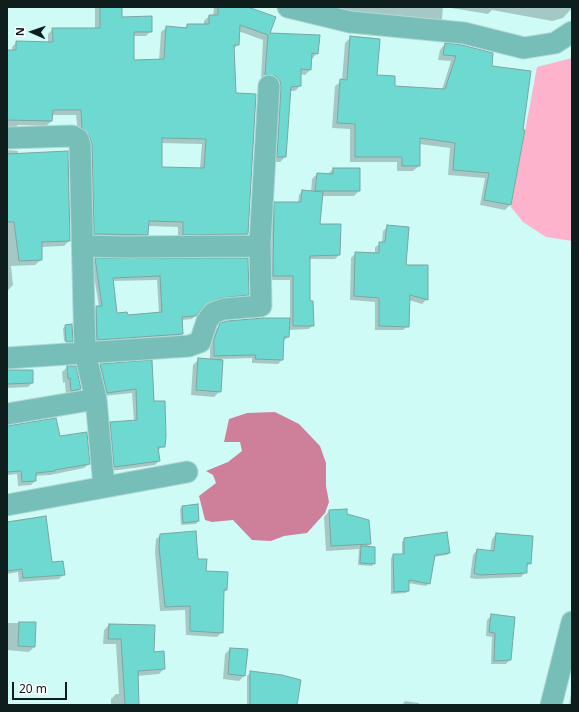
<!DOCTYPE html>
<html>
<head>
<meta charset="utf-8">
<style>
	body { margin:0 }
	#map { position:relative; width:579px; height:712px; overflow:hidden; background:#cffbf7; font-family:"Noto Sans",sans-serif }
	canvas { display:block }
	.frame { position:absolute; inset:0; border:8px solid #0d1e1c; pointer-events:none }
	.north { position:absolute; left:12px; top:12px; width:40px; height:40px; -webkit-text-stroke:3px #fff; paint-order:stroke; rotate:272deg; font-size:11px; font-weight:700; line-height:16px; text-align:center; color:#0d1e1c }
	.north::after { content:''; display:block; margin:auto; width:14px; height:18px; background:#0d1e1c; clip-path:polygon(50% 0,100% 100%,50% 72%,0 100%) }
	.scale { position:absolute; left:12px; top:682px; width:55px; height:18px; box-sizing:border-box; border:2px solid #0d1e1c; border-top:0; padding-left:5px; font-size:12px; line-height:14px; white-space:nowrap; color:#0d1e1c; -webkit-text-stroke:3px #fff; paint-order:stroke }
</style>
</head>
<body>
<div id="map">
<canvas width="579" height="712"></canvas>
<div class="frame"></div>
<div class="north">N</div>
<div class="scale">20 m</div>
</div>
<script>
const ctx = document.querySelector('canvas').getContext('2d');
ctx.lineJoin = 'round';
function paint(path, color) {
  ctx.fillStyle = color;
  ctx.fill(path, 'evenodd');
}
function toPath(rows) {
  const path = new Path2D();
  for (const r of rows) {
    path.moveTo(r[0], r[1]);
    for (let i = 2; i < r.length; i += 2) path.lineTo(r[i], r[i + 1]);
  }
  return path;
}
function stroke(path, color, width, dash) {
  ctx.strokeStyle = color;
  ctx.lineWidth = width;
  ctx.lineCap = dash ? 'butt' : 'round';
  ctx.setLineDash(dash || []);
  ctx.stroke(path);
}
paint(toPath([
	[572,58,572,241,546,237,523,222,511,207,537,67]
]), '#fcb3cb');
paint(toPath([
	[275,412,299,424,320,446,326,463,326,486,329,502,325,513,307,533,284,536,271,541,252,540,233,520,212,522,205,520,199,496,216,483,213,475,206,471,228,462,242,451,240,442,224,442,229,419,247,413]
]), '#ce809b');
paint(toPath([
	[95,7,121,7,121,18,151,31,146,36,133,36,133,61,159,61,161,32,167,27,183,29,188,25,204,25,204,21,209,16,213,16,214,7,245,7,269,34,317,53,312,59,310,70,305,75,300,74,300,86,295,91,289,91,285,157,280,162,272,162,271,81,261,80,263,40,238,31,238,45,233,49,235,94,248,234,242,239,178,239,178,227,148,226,147,234,142,240,89,239,76,115,52,115,52,121,46,126,18,125,12,130,7,131,7,51,12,51,12,47,17,42,48,43,48,34,53,29,95,29],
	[161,143,202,144,200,168,161,168],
	[324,7,443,7,442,19,436,25,354,17],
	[445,7,572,7,572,8,563,18,552,21,492,10,488,14],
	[350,38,376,76,393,86,442,90,451,61,438,60,440,50,445,44,491,66,510,205,505,210,480,205,485,178,448,175,450,148,419,144,419,166,413,171,397,171,397,162,350,162,350,129,332,128,335,86,342,81,345,43],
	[7,150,18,151,18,154,69,241,64,246,41,247,41,260,35,265,11,266,13,285,8,290],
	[333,169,359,191,354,196,322,196,319,225,339,255,335,259,309,259,309,302,313,325,309,329,289,330,288,337,283,341,282,360,278,364,252,363,252,358,222,359,220,391,214,397,191,395,193,365,199,359,210,360,210,344,216,329,221,324,290,319,290,280,269,280,271,207,275,203,298,203,299,195,302,191,311,192,312,179,317,174,328,174],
	[387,227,405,266,427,299,422,304,409,300,408,326,403,330,375,330,375,302,350,300,351,258,356,253,375,254,375,247,382,243,383,231],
	[95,259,247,259,248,295,244,298,216,301,201,308,192,319,181,320,182,334,179,338,94,343,93,311,99,307,92,263],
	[157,280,159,313,127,316,116,314,112,281],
	[66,326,72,341,71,342,71,341,64,341,63,328],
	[151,362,153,402,164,446,158,450,159,461,155,465,111,471,107,427,111,423,134,421,132,393,103,396,97,369,100,365],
	[67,367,80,389,75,394,66,396,65,382,63,383,62,372],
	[7,371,32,383,28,387,7,388],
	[7,427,59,438,89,464,84,468,50,475,35,476,35,481,31,485,18,486,17,474,7,475],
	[197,505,198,521,196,524,181,525,180,509,182,507],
	[329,511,346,515,370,544,366,548,374,563,372,566,358,565,359,549,326,551,324,517],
	[7,522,63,575,59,579,19,582,18,572,7,574],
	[496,534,530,563,526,568,526,572,521,577,476,579,470,578,473,555,477,550,490,552,492,539],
	[161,535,197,560,205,572,226,590,223,593,222,632,217,637,186,635,185,610,160,611,155,552,156,539],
	[405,539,449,553,447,555,433,557,429,583,426,586,408,583,408,591,406,593,391,594,391,558,393,555,402,555,402,542],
	[492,615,510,660,506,664,491,664,492,637,486,636,487,620],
	[7,623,35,623,34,647,29,652,7,650],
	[109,625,153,653,163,652,164,669,159,674,137,676,138,705,111,705,111,699,116,694,119,694,116,644,103,644,104,630],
	[230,649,244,676,239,681,223,679,225,654],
	[251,672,296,705,247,705,247,676],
	[572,688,572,705,569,705],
	[405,701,419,703,419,705,402,705]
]), '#0003');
const building = toPath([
	[100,7,122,7,122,17,152,16,152,32,134,32,134,60,164,59,166,26,187,28,187,24,209,24,209,15,218,15,218,7,248,7,276,17,270,33,320,35,318,54,312,53,311,70,301,69,301,86,291,87,286,157,277,157,281,87,280,81,276,76,265,75,268,35,240,25,239,45,234,45,236,93,256,94,248,234,183,235,183,222,149,221,148,235,94,234,92,145,89,135,82,128,81,110,53,110,52,121,7,120,7,50,16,50,16,41,53,42,52,28,100,28,100,7],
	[162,138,206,139,204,168,162,167,162,138],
	[350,36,380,39,377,75,395,76,395,86,445,89,456,56,443,55,445,43,462,45,493,53,492,66,531,71,523,130,525,130,511,205,484,200,489,173,453,170,455,143,420,138,420,166,402,166,402,157,355,157,355,124,337,123,340,79,347,80,350,36],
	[68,151,70,241,42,242,42,260,19,261,14,222,7,222,7,154,68,151],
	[333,168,360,168,360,191,315,191,317,173,333,174,333,168],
	[302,190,323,192,320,224,341,224,340,255,310,256,310,301,313,301,314,326,293,326,293,276,273,276,274,202,301,202,302,190],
	[387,225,409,227,406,265,428,265,428,300,410,295,409,327,379,326,379,298,354,296,355,252,379,253,379,242,385,242,387,225],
	[95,258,248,258,249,295,220,298,204,306,196,316,182,317,183,334,97,340,96,306,102,306,95,258],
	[160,276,162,312,128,315,127,312,117,313,113,278,160,276],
	[263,318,290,318,289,337,284,337,283,360,255,359,256,355,214,356,214,339,220,323,227,321,263,318],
	[72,324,73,342,66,342,65,325,72,324],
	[198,358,223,360,221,392,196,390,198,358],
	[152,360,154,401,165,401,166,436,165,447,158,447,160,461,114,467,110,422,137,420,136,389,107,393,100,364,152,360],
	[67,366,76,366,81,389,71,391,70,378,68,379,67,366],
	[7,370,33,370,33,383,7,384,7,370],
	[56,418,60,436,87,432,90,464,55,470,55,471,36,473,36,481,22,482,21,471,7,472,7,426,56,418],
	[198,504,199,521,183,523,182,506,198,504],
	[347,509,347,514,369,520,371,544,331,546,329,510,347,509],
	[46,516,52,562,63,561,65,575,23,578,22,569,7,571,7,522,46,516],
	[196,531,198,559,207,559,206,571,228,572,227,590,224,590,223,633,190,631,190,606,165,607,159,547,160,534,196,531],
	[447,532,450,553,435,555,430,584,409,580,409,591,394,592,393,554,404,554,404,538,447,532],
	[496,533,533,536,531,564,527,563,527,573,480,575,474,573,477,549,494,551,496,533],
	[361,546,375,547,375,564,360,563,361,546],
	[491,614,515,617,511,660,494,661,495,633,489,632,491,614],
	[19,622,36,622,35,647,18,646,19,622],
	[109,624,155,625,154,652,164,651,165,669,138,671,139,705,125,705,121,639,108,639,109,624],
	[230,648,248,649,245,676,228,674,230,648],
	[250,671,282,675,301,680,297,705,250,705,250,671]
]);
paint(building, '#6dd9d1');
stroke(building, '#7ba5a1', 1);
const street = toPath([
	[288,7,350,22,464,33,524,48,555,43,572,32],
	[7,138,72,136,78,139,80,145,85,353,96,399,104,487],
	[83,246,127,247,257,246,260,243,269,86],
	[7,358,189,346,200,342,207,321,213,313,224,309,261,306,260,243],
	[7,414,96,399],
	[7,505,187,472],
	[551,705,572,622]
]);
stroke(street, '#b0d8d4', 23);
stroke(street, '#77beb8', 21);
</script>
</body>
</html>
